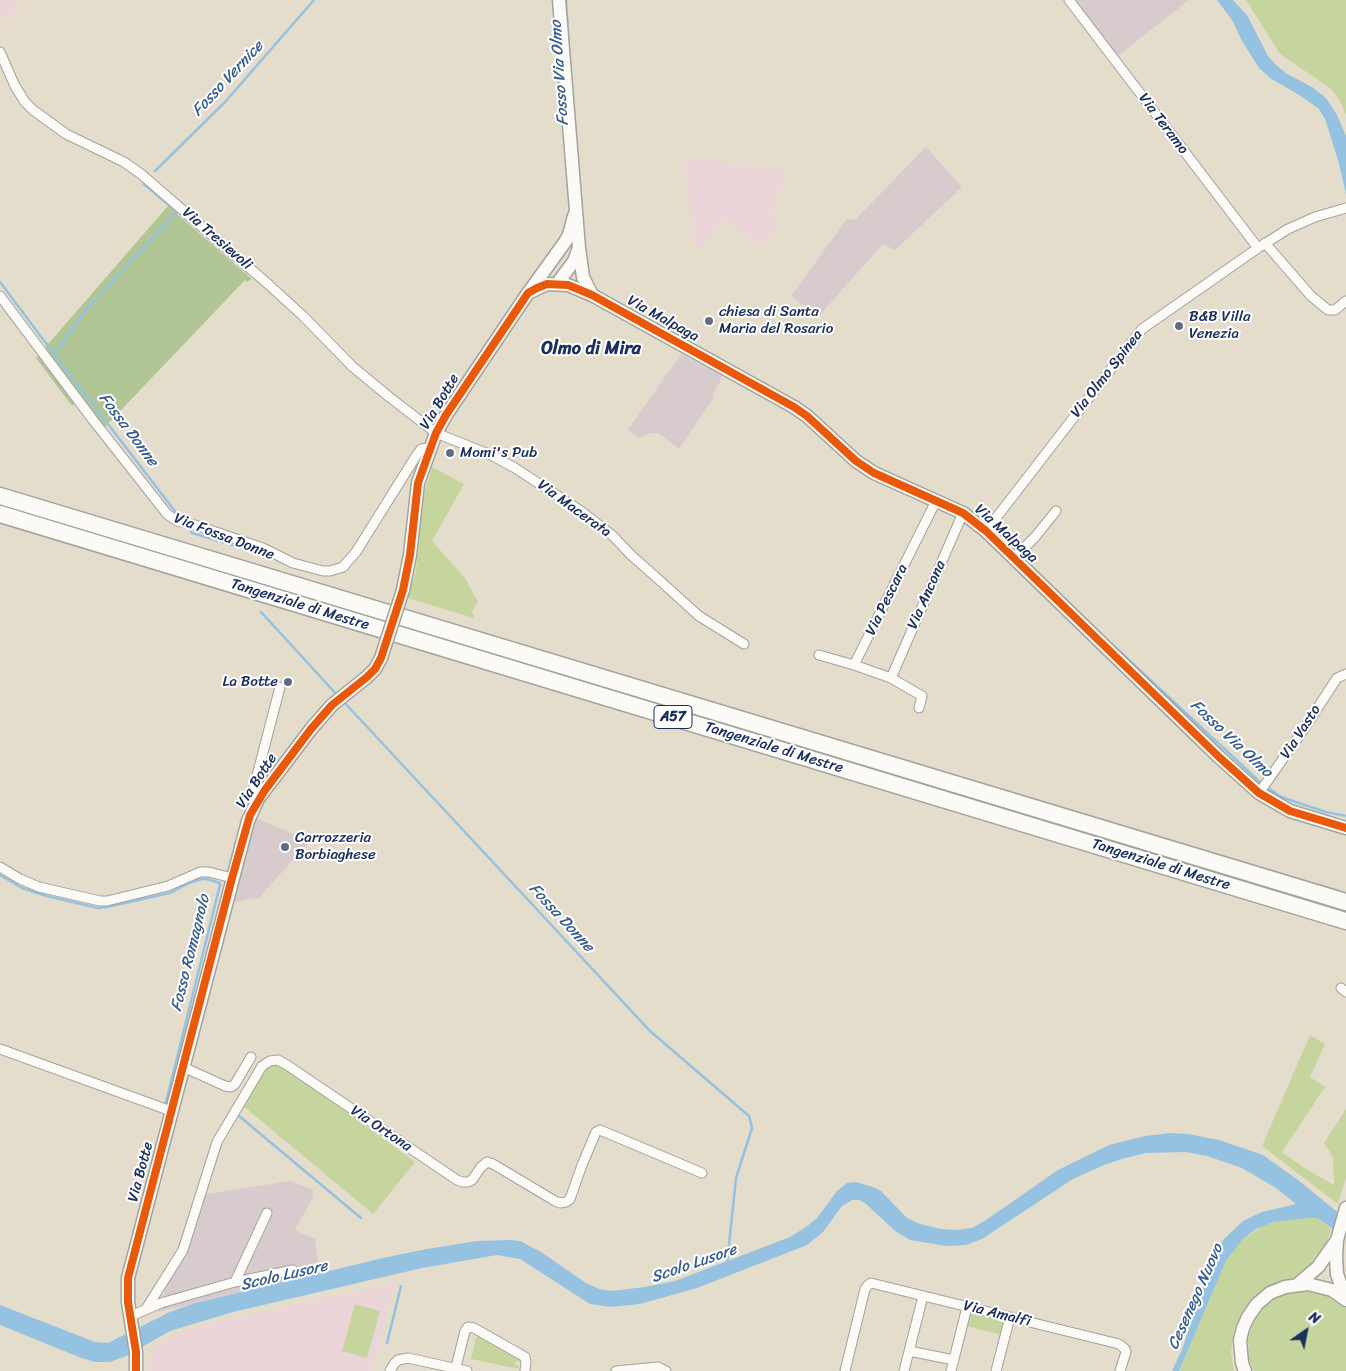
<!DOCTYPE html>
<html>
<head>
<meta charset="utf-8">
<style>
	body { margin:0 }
	#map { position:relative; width:1346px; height:1371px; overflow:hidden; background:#e4ddcc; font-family:Sriracha,sans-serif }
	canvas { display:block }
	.north { position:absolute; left:1281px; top:1306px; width:50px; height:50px; -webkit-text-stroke:4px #fff; paint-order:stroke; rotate:33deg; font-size:14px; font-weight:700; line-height:20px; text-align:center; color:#1b2f5e }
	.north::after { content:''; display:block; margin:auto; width:18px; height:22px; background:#1b2f5e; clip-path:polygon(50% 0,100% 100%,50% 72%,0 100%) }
</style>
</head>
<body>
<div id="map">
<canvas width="1346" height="1371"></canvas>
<div class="north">N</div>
</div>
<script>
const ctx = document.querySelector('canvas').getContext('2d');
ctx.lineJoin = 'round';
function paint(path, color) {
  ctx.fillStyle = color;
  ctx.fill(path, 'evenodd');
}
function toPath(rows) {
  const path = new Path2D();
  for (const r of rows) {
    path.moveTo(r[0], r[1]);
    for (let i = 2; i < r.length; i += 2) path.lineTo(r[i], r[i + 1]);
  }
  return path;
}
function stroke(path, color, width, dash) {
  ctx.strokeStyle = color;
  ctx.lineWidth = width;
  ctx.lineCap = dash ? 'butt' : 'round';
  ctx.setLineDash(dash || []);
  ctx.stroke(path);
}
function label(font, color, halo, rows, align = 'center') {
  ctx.font = font + ' Sriracha,sans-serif';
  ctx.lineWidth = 4;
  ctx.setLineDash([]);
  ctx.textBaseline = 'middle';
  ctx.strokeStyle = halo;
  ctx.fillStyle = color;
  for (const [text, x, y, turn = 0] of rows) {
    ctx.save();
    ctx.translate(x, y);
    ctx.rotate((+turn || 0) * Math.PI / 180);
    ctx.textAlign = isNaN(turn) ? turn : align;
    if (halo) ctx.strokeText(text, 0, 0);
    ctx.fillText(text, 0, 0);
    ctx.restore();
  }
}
paint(toPath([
	[0,0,23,0,0,23],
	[683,157,785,170,780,191,770,212,776,226,763,246,723,218,701,248,696,244],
	[395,1283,371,1371,148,1371,155,1346,182,1332,226,1320]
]), '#ecd5d8');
paint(toPath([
	[1067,0,1189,0,1118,56,1100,33],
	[926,147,962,187,895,250,883,244,819,316,791,296,847,219,855,220],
	[681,354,722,376,721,380,712,396,714,397,679,449,658,433,650,433,639,438,628,430],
	[258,819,310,841,258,899,253,898,233,903,254,824],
	[290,1181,312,1189,313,1197,295,1230,315,1239,319,1274,158,1312,191,1212,200,1195]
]), '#d8cbce');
paint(toPath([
	[1246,0,1346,0,1346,115,1339,99,1330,88,1280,54],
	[432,467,464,484,432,541,465,578,478,602,472,611,474,618,407,598,416,571,423,498],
	[1310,1035,1325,1044,1310,1077,1325,1087,1282,1152,1306,1169,1334,1185,1333,1157,1324,1143,1346,1109,1346,1177,1338,1204,1262,1146],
	[270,1060,278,1062,415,1162,373,1214,242,1105],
	[1309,1218,1317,1218,1331,1229,1324,1251,1310,1268,1297,1276,1269,1288,1259,1293,1244,1310,1234,1330,1231,1352,1234,1371,1179,1371,1226,1261,1234,1249,1242,1240,1263,1226,1283,1220],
	[1297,1290,1316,1291,1334,1298,1346,1308,1346,1371,1254,1371,1249,1359,1248,1340,1253,1322,1264,1307,1279,1296],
	[355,1304,380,1311,367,1358,342,1351],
	[972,1314,1003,1321,1004,1324,1002,1335,966,1326,969,1316],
	[478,1336,521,1360,521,1362,516,1361,515,1365,519,1366,519,1369,471,1359,476,1338]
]), '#c6d59d');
paint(toPath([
	[168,206,252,279,247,282,245,280,104,428,79,399,72,406,36,358]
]), '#b2c595');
paint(toPath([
	[1217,0,1233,0,1247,15,1268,56,1276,65,1287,74,1312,87,1326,98,1337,115,1346,136,1346,194,1338,160,1325,119,1319,109,1301,96,1270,78,1259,68,1242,41,1232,20],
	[1171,1133,1188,1134,1219,1140,1263,1155,1298,1180,1346,1219,1346,1238,1317,1218,1309,1218,1274,1222,1256,1229,1242,1240,1226,1261,1179,1371,1172,1371,1183,1347,1213,1258,1224,1239,1243,1221,1262,1212,1296,1204,1276,1188,1242,1168,1207,1156,1186,1152,1146,1153,1125,1158,1104,1165,1073,1179,982,1239,966,1245,947,1246,910,1240,895,1231,865,1203,859,1200,852,1200,842,1206,823,1232,807,1245,697,1288,640,1304,611,1307,590,1304,520,1259,497,1255,422,1268,233,1312,170,1331,126,1356,110,1362,95,1362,79,1357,0,1325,0,1305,95,1342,108,1343,170,1312,192,1304,383,1258,427,1249,477,1241,510,1240,520,1241,541,1252,586,1283,599,1289,611,1291,645,1287,675,1281,790,1237,806,1227,817,1218,837,1191,847,1183,855,1182,873,1187,881,1191,907,1218,920,1224,941,1229,955,1230,972,1228,986,1220,1058,1170,1109,1145,1145,1136]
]), '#95c2e0');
stroke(toPath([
	[566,1,570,65],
	[155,171,225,102,314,0],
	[0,282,54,354,181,519],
	[54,354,86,310,177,212,144,184],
	[188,527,192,533,263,554],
	[261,612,338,696],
	[1117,649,1261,783,1281,797,1326,812,1346,816],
	[343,701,650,1031,749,1116,752,1128,736,1178,727,1264],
	[0,875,22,888,47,896,98,908,107,907,170,893,189,883,202,879,207,879,220,883,220,885,165,1106],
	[239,1116,361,1218],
	[387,1343,401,1286]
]), '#95c2e0', 2.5);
const street = toPath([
	[1069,0,1258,248],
	[0,52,15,86,25,102,33,110,66,134,124,162,141,174,268,284,303,316,353,367,388,396,436,433,491,455,515,468,581,511,613,536,631,555,657,578,699,616,744,644],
	[1265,243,1311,296,1328,310,1335,310,1346,301],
	[0,296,93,420,167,514,177,521,195,525,263,548,293,563,323,571,330,571,343,567,356,552,416,456,421,449,430,448],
	[986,531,1142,329,1258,248,1288,229,1315,217,1346,208],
	[1014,558,1035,537,1056,511],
	[819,655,854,665,936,501],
	[854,665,891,678],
	[919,708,922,696,891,678,963,513],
	[1259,793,1302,732,1337,678,1346,674],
	[258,799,254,796,253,791,280,687],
	[0,867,20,879,39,887,100,901,107,901,168,886,200,872,209,872,232,878],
	[1341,988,1346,992],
	[0,1049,171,1111],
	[183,1067,225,1086,231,1087,235,1084,251,1057],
	[235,1282,267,1213],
	[146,1309,183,1250,217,1142,262,1066,270,1061,278,1060,287,1065,457,1180,462,1182,468,1182,472,1180,481,1167,487,1162,493,1164,555,1201,560,1203,566,1202,570,1199,582,1165,596,1132,600,1130,702,1173],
	[131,1316,161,1303,235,1282,293,1270],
	[909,1351,954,1360],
	[390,1371,394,1364,398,1360,408,1358,467,1371],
	[455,1371,465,1331,468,1327,474,1328,525,1357,526,1362,525,1371],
	[616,1371,658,1367,666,1371],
	[845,1371,865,1289,868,1285,871,1283,1119,1344,1125,1349,1126,1352,1120,1371],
	[904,1371,923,1296],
	[951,1371,967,1307],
	[996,1371,1010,1317]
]);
const secondary = toPath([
	[559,0,579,248,583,277,592,295],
	[557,284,574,261,579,248],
	[529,292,565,242,569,235,574,216],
	[403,590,410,555,418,483,436,433,446,415,528,293,547,284,568,285,592,295,794,407,807,416,856,461,874,473,963,513,986,531,1219,757,1259,793,1290,811,1346,828],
	[1298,1284,1318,1267,1337,1240],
	[1346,1300,1337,1274,1336,1257,1337,1240,1346,1208],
	[136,1371,136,1352,128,1302,128,1278,248,821,258,799,311,729,332,705,367,677,375,669,381,658],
	[1245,1371,1242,1363,1240,1340,1243,1328,1248,1317,1257,1304,1270,1293,1285,1287,1308,1284,1332,1290,1346,1300]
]);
const highway = toPath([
	[0,496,1346,902],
	[0,514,1346,921]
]);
stroke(street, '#a3a29e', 11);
stroke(secondary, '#a3a29e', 15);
stroke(highway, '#a3a29e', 19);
stroke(street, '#fbfaf7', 9);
stroke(secondary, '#fbfaf7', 12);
stroke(highway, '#fbfaf7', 16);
const secondaryBridge = toPath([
	[381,658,403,590]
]);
stroke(secondaryBridge, '#a3a29e', 15, []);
stroke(secondaryBridge, '#fbfaf7', 12);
stroke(toPath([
	[136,1371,136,1352,128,1302,128,1278,232,878,250,815,265,790,311,729,332,705,367,677,375,669,381,658,403,590,410,555,418,483,436,433,446,415,522,302,528,293,537,288,547,284,568,285,592,295,794,407,807,416,856,461,874,473,963,513,986,531,1219,757,1259,793,1290,811,1346,828]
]), '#e8590c', 8);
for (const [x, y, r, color] of [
	[709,321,5,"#616c84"],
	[1179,326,5,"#616c84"],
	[450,453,5,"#616c84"],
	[288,682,5,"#616c84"],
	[285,847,5,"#616c84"]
]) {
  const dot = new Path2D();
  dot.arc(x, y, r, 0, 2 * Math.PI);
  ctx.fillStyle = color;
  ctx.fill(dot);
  stroke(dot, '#fff', 2);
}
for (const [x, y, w] of [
	[673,717,38]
]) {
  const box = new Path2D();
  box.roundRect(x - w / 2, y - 11.5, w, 23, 4);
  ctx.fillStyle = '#fff';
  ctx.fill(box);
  stroke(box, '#1b2f5e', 1);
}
label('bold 14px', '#1b2f5e', null, [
	["A57",673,717]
]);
label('15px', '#1b2f5e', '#fff', [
	["Via Teramo",1163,124,53],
	["Via Tresievoli",217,239,41],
	["Via Malpaga",663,319,29],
	["Via Olmo Spinea",1107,374,-52],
	["Via Botte",440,402,-59],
	["Via Macerata",574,509,36],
	["Via Malpaga",1006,534,42],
	["Via Fossa Donne",224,537,21],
	["Via Ancona",927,595,-66],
	["Via Pescara",887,600,-64],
	["Tangenziale di Mestre",300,605,17],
	["Via Vasto",1301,732,-57],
	["Tangenziale di Mestre",774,748,17],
	["Via Botte",257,781,-57],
	["Tangenziale di Mestre",1161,865,17],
	["Via Ortona",381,1129,34],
	["Via Botte",141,1172,-75],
	["Via Amalfi",997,1314,14]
]);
label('15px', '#1b2f5e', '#fff', [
	["chiesa di Santa",719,312],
	["Maria del Rosario",719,329],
	["B&B Villa",1189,317],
	["Venezia",1189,334],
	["Momi's Pub",460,453],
	["La Botte",278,682,"right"],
	["Carrozzeria",295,838],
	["Borbiaghese",295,855]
], 'left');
label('italic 16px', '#3a5f8f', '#fff', [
	["Fosso Via Olmo",560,73,-94],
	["Fosso Vernice",228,79,-47],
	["Fossa Donne",128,430,53],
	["Fosso Via Olmo",1231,739,43],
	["Fossa Donne",561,918,47],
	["Fosso Romagnolo",191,953,-76],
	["Scolo Lusore",694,1264,-19],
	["Scolo Lusore",284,1276,-13],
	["Cesenego Nuovo",1196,1297,-66]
]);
label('bold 18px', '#1b2f5e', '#fff', [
	["Olmo di Mira",591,349]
]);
</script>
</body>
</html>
